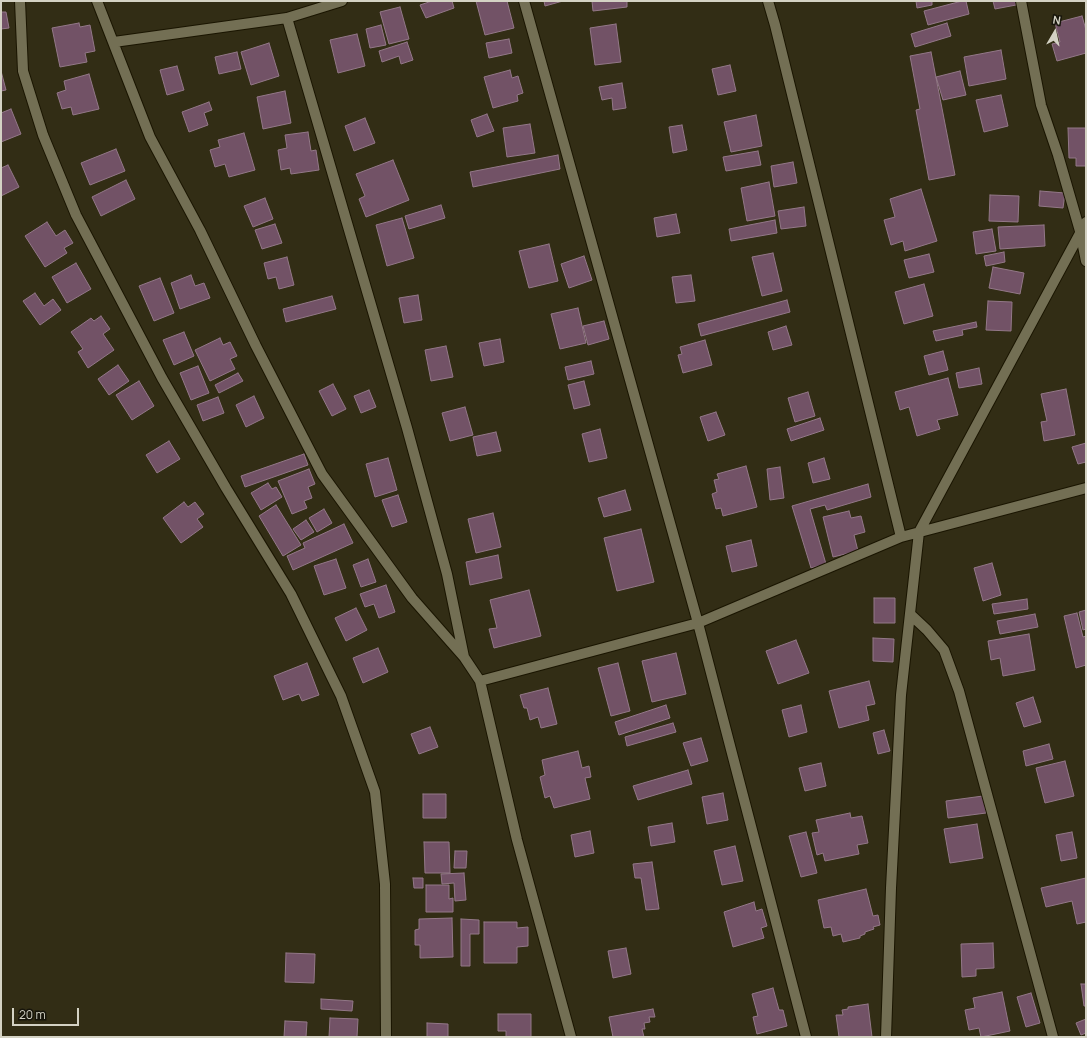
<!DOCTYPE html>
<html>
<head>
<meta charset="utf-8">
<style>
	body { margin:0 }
	#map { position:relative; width:1087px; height:1038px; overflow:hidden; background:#322d15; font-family:Manrope,sans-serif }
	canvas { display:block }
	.frame { position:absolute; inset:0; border:2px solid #d4d2c4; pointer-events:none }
	.north { position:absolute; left:1035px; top:12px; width:40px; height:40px; -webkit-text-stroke:3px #17150b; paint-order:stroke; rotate:9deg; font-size:11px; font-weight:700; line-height:16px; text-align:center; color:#d4d2c4 }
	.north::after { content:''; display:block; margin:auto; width:14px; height:18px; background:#d4d2c4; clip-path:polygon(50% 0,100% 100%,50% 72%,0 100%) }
	.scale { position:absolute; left:12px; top:1008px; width:67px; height:18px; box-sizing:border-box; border:2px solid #d4d2c4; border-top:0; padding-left:5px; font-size:12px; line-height:14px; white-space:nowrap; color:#d4d2c4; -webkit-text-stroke:3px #17150b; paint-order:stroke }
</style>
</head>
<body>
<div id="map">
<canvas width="1087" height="1038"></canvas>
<div class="frame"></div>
<div class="north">N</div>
<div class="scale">20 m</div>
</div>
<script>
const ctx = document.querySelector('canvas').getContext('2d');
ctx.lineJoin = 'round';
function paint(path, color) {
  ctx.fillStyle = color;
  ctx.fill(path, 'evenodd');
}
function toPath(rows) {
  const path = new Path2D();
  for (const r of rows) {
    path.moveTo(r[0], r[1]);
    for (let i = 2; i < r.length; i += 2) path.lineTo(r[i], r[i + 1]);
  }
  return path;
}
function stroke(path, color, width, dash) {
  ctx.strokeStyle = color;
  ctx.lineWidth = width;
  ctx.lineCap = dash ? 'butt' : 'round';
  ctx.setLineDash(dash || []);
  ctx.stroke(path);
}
const building = toPath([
	[432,1,452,1,454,8,426,18,420,5,432,1],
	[476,1,507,1,514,28,485,35,476,1],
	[544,1,563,1,545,6,544,1],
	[592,1,627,1,627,7,593,11,592,1],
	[916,1,932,1,932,5,917,8,916,1],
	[962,1,966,1,969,14,928,25,924,11,962,1],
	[993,1,1015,1,1016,5,995,9,993,1],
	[400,7,409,39,389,44,380,12,400,7],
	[1,12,6,12,9,28,1,29,1,12],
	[1082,16,1086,30,1086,53,1057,61,1052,44,1060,42,1055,23,1082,16],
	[79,23,80,27,90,25,95,51,85,53,87,62,60,67,52,28,79,23],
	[947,23,951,36,915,47,911,34,947,23],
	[616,24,621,62,595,65,590,28,616,24],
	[381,25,386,45,370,48,366,29,381,25],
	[357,34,365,66,338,73,330,40,357,34],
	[509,39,512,53,489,58,486,43,509,39],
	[407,42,413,60,401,64,399,56,382,62,379,51,407,42],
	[269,43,279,76,251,85,241,52,269,43],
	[1001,50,1006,79,969,86,964,57,1001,50],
	[237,52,241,69,219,74,215,57,237,52],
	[931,52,955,175,929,180,916,110,920,109,910,56,931,52],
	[730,65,736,91,718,95,712,69,730,65],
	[177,66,184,90,167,95,160,70,177,66],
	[510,70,512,78,518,76,523,93,517,95,518,101,493,108,484,77,510,70],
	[1,71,6,90,1,91,1,71],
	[960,71,966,95,943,100,936,77,960,71],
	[89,74,99,109,73,115,71,107,62,109,57,93,66,90,64,81,89,74],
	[622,83,626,108,613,110,612,98,602,100,599,87,622,83],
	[285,91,291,123,263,129,257,97,285,91],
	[1001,95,1008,126,984,132,976,100,1001,95],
	[209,102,212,110,204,113,208,125,189,132,182,112,209,102],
	[11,109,21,134,1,142,1,113,11,109],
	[487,114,494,131,477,137,471,120,487,114],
	[756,115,762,146,731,152,724,122,756,115],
	[365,118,375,143,354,151,345,126,365,118],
	[530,124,535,153,507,157,503,128,530,124],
	[682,125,687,150,673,153,669,127,682,125],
	[1068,128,1086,128,1086,166,1076,166,1076,158,1069,158,1068,128],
	[308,132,311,151,316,150,319,170,291,174,290,168,281,170,278,150,287,148,285,135,308,132],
	[244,133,255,170,229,177,225,164,215,167,210,150,220,147,218,140,244,133],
	[116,149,125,171,90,185,81,163,116,149],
	[758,151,761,165,726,171,723,157,758,151],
	[558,155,560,169,473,187,470,172,558,155],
	[393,160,409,200,366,217,359,199,365,196,356,174,393,160],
	[793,162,797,183,774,187,771,166,793,162],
	[8,165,19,187,1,196,1,168,8,165],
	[126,180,135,199,101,216,92,197,126,180],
	[769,182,775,216,747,221,741,188,769,182],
	[921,189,937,241,905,251,903,241,891,245,884,220,895,217,890,199,921,189],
	[1040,191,1065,193,1063,208,1039,206,1040,191],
	[990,195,1019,196,1018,222,989,221,990,195],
	[265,198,273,219,253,227,244,206,265,198],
	[441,205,445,218,409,229,405,216,441,205],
	[804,207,806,226,781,229,778,211,804,207],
	[676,214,680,233,657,237,654,218,676,214],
	[402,218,414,258,387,266,376,225,402,218],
	[775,220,777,233,731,241,729,229,775,220],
	[47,222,56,236,65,230,73,243,64,248,67,253,45,267,25,236,47,222],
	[275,224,282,243,262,249,255,230,275,224],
	[1044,225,1045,246,1000,249,998,227,1044,225],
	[992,229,996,251,976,254,973,232,992,229],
	[549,244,558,281,529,288,519,251,549,244],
	[1004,252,1005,262,986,266,984,256,1004,252],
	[773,253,782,291,762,296,752,257,773,253],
	[929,254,934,272,909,278,904,260,929,254],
	[584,256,592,280,569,288,561,264,584,256],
	[287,257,294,285,279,289,276,277,268,279,264,263,287,257],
	[76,263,91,289,67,303,52,277,76,263],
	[993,267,1024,273,1020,294,989,288,993,267],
	[191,275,195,286,204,283,210,298,180,309,171,283,191,275],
	[691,275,695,301,676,303,672,277,691,275],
	[160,278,174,313,154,321,139,286,160,278],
	[924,284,933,316,904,324,895,292,924,284],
	[35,293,44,306,53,299,61,310,40,325,23,301,35,293],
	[418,295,422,320,404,323,399,298,418,295],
	[332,296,336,309,286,322,283,309,332,296],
	[787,300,790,312,701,336,698,324,787,300],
	[988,301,1012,302,1011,331,986,330,988,301],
	[578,308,586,343,560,349,551,314,578,308],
	[101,316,110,329,103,334,114,350,88,368,78,352,83,349,71,332,91,318,94,321,101,316],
	[604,321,609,339,588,345,583,326,604,321],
	[976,322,977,327,962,330,963,335,936,341,933,331,976,322],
	[786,326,792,345,773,350,768,332,786,326],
	[184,332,194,356,174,365,163,340,184,332],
	[220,338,223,345,230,342,237,356,230,359,235,369,210,381,195,350,220,338],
	[500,339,504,362,484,366,479,343,500,339],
	[705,340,712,365,683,373,678,355,682,354,680,347,705,340],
	[446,346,453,377,431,381,425,350,446,346],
	[943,351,948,370,929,375,924,356,943,351],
	[591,361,594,374,568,380,565,367,591,361],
	[118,365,129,381,109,395,98,379,118,365],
	[198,366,209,393,191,400,180,373,198,366],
	[979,368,982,384,959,388,956,373,979,368],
	[238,373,243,381,219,393,215,385,238,373],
	[948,378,958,415,937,420,940,429,917,436,909,407,900,410,895,392,948,378],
	[139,381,154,406,132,420,116,395,139,381],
	[584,381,590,405,574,409,568,385,584,381],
	[333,384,346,409,332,416,319,391,333,384],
	[1066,389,1075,435,1044,441,1041,422,1047,421,1041,394,1066,389],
	[369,390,376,407,361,413,354,396,369,390],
	[808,392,815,416,795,422,788,398,808,392],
	[254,396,264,418,246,427,236,405,254,396],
	[218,397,224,413,203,421,197,405,218,397],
	[465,407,473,435,450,441,442,413,465,407],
	[716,412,725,435,708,441,700,417,716,412],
	[820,418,824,430,791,441,787,429,820,418],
	[600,429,607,458,589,462,582,434,600,429],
	[496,432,501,451,477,456,473,437,496,432],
	[169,441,180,459,157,473,146,455,169,441],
	[1086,443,1086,462,1078,464,1072,447,1086,443],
	[304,454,308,465,245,487,241,476,304,454],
	[388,458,397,490,375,497,366,464,388,458],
	[824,458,830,479,813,483,808,463,824,458],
	[746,466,757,507,723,516,721,508,716,509,712,494,717,492,714,480,719,479,717,474,746,466],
	[780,467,784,498,770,500,767,469,780,467],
	[309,469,315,484,308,487,312,498,304,501,307,508,292,514,278,481,309,469],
	[268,483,272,489,276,487,282,497,261,510,251,493,268,483],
	[868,484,871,497,827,510,825,505,810,509,826,564,811,568,792,506,868,484],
	[625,490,631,510,604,517,598,498,625,490],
	[398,495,407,522,392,527,382,500,398,495],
	[184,502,188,507,195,502,204,514,197,519,203,527,181,543,163,518,184,502],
	[276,505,301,545,283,556,259,516,276,505],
	[324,509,332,523,317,532,309,518,324,509],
	[849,511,851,518,861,516,865,532,854,535,858,551,833,557,823,517,849,511],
	[493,513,501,547,476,553,468,519,493,513],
	[306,520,314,532,301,540,293,529,306,520],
	[344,524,353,543,293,570,287,556,305,548,303,543,344,524],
	[641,529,654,582,617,591,604,538,641,529],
	[751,540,757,566,732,572,726,546,751,540],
	[498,555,502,578,470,585,466,562,498,555],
	[336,559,346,588,324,595,314,566,336,559],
	[368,559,376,582,361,587,353,565,368,559],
	[992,563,1001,595,983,601,974,568,992,563],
	[386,585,395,612,379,618,374,604,365,607,360,594,386,585],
	[529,590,541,636,494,648,489,629,497,628,490,600,529,590],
	[874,598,895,598,895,623,874,623,874,598],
	[1027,599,1028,609,994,614,992,604,1027,599],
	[356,608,367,630,346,641,335,618,356,608],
	[1086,610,1086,629,1083,630,1079,612,1086,610],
	[1077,613,1083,637,1086,636,1086,665,1076,668,1064,616,1077,613],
	[1035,614,1038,627,1000,634,997,621,1035,614],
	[1029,634,1035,670,1003,676,1000,658,991,660,988,641,1029,634],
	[873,638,894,639,893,662,873,661,873,638],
	[796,640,809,673,778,684,766,651,796,640],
	[378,648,388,672,363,683,353,658,378,648],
	[676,653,686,694,652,702,642,661,676,653],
	[307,663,319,695,302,701,299,694,283,700,274,676,307,663],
	[618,663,630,711,611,716,598,668,618,663],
	[869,681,875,704,866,706,869,720,839,728,829,691,869,681],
	[548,688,557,724,541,728,538,717,530,720,527,708,524,708,520,695,548,688],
	[1033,697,1041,722,1024,727,1016,703,1033,697],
	[666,705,670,718,619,735,615,722,666,705],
	[801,705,807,732,789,737,782,710,801,705],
	[673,723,676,732,627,746,625,737,673,723],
	[430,727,438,747,419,754,411,734,430,727],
	[884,730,890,751,878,754,873,733,884,730],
	[701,738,708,761,691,766,683,743,701,738],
	[1049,744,1053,759,1026,766,1023,751,1049,744],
	[578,751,582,768,589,766,591,777,585,778,590,799,554,808,550,796,545,798,540,777,545,775,542,760,578,751],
	[1065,761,1074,796,1045,803,1036,768,1065,761],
	[821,763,826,786,805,791,799,768,821,763],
	[688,770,692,784,638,800,633,786,688,770],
	[723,793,728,820,707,824,702,797,723,793],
	[423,794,446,794,446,818,423,818,423,794],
	[983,796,986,813,948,818,946,801,983,796],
	[850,813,851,818,862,816,868,843,857,845,859,854,825,861,823,853,817,855,812,833,819,832,816,820,850,813],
	[672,823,675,842,651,846,648,827,672,823],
	[977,824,983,858,950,863,944,829,977,824],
	[590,831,594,853,575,857,571,835,590,831],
	[806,832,817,873,801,877,789,836,806,832],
	[1072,832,1077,858,1061,861,1056,835,1072,832],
	[424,842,449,842,450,873,425,873,424,842],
	[735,846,743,881,722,885,714,851,735,846],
	[455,851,467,851,466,868,454,868,455,851],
	[652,862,659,909,646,910,641,878,635,878,633,864,652,862],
	[464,873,466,900,455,901,454,883,442,884,441,874,464,873],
	[413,878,423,878,423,888,414,888,413,878],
	[1086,878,1086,922,1077,924,1072,901,1046,907,1041,888,1086,878],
	[426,885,449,885,449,899,453,898,453,912,426,912,426,885],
	[866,889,873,916,878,915,880,925,873,927,874,929,865,932,865,934,860,936,860,938,843,942,841,934,833,936,831,927,824,928,818,900,866,889],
	[754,902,756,911,762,909,767,926,761,928,764,938,733,947,724,912,754,902],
	[452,918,453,957,420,958,420,945,415,945,415,930,419,929,419,919,452,918],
	[461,919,479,920,479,934,470,934,470,966,461,966,461,919],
	[484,922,517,922,517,928,528,927,528,946,517,947,517,963,484,963,484,922],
	[993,943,994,968,976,969,976,976,962,977,961,944,993,943],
	[626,948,631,974,613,978,608,951,626,948],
	[286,953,315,954,314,983,285,982,286,953],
	[1081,984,1086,984,1086,1006,1084,1006,1081,984],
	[773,988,779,1010,783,1010,787,1026,757,1034,753,1017,758,1016,752,994,773,988],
	[1002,992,1010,1031,981,1037,979,1028,969,1030,965,1010,975,1008,973,998,1002,992],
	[1031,993,1040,1023,1026,1027,1017,997,1031,993],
	[321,999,353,1001,352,1011,321,1009,321,999],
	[868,1004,872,1037,839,1037,836,1015,843,1015,842,1010,848,1009,848,1007,868,1004],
	[653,1009,655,1017,649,1017,650,1022,644,1023,645,1029,642,1029,644,1037,613,1037,609,1017,653,1009],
	[498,1014,531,1014,531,1037,506,1037,506,1031,498,1031,498,1014],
	[330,1018,358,1019,357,1037,329,1037,330,1018],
	[1086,1019,1086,1033,1081,1035,1076,1023,1086,1019],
	[285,1021,307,1022,306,1037,284,1037,285,1021],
	[427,1023,448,1024,448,1037,427,1037,427,1023]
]);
paint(building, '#725266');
stroke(building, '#937888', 1);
const minor = toPath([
	[20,1,23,71,43,135,76,215,162,378,226,488,291,594,341,696,375,792,385,884,386,1037],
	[97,1,150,137,200,230,256,346,322,474,412,598,464,657,480,681,517,840,571,1037],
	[524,1,698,623,806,1037],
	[768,1,775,25,901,537],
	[1021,1,1041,105,1058,155,1080,231,1086,261],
	[287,18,407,428,447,574,464,657],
	[114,42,287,18,342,1],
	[911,615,927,630,944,650,959,691,1053,1037],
	[480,681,698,623,901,537,1086,488],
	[886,1037,891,888,901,695,919,532,1086,222]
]);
stroke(minor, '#1a1501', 12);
stroke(minor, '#736f54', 10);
</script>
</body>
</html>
